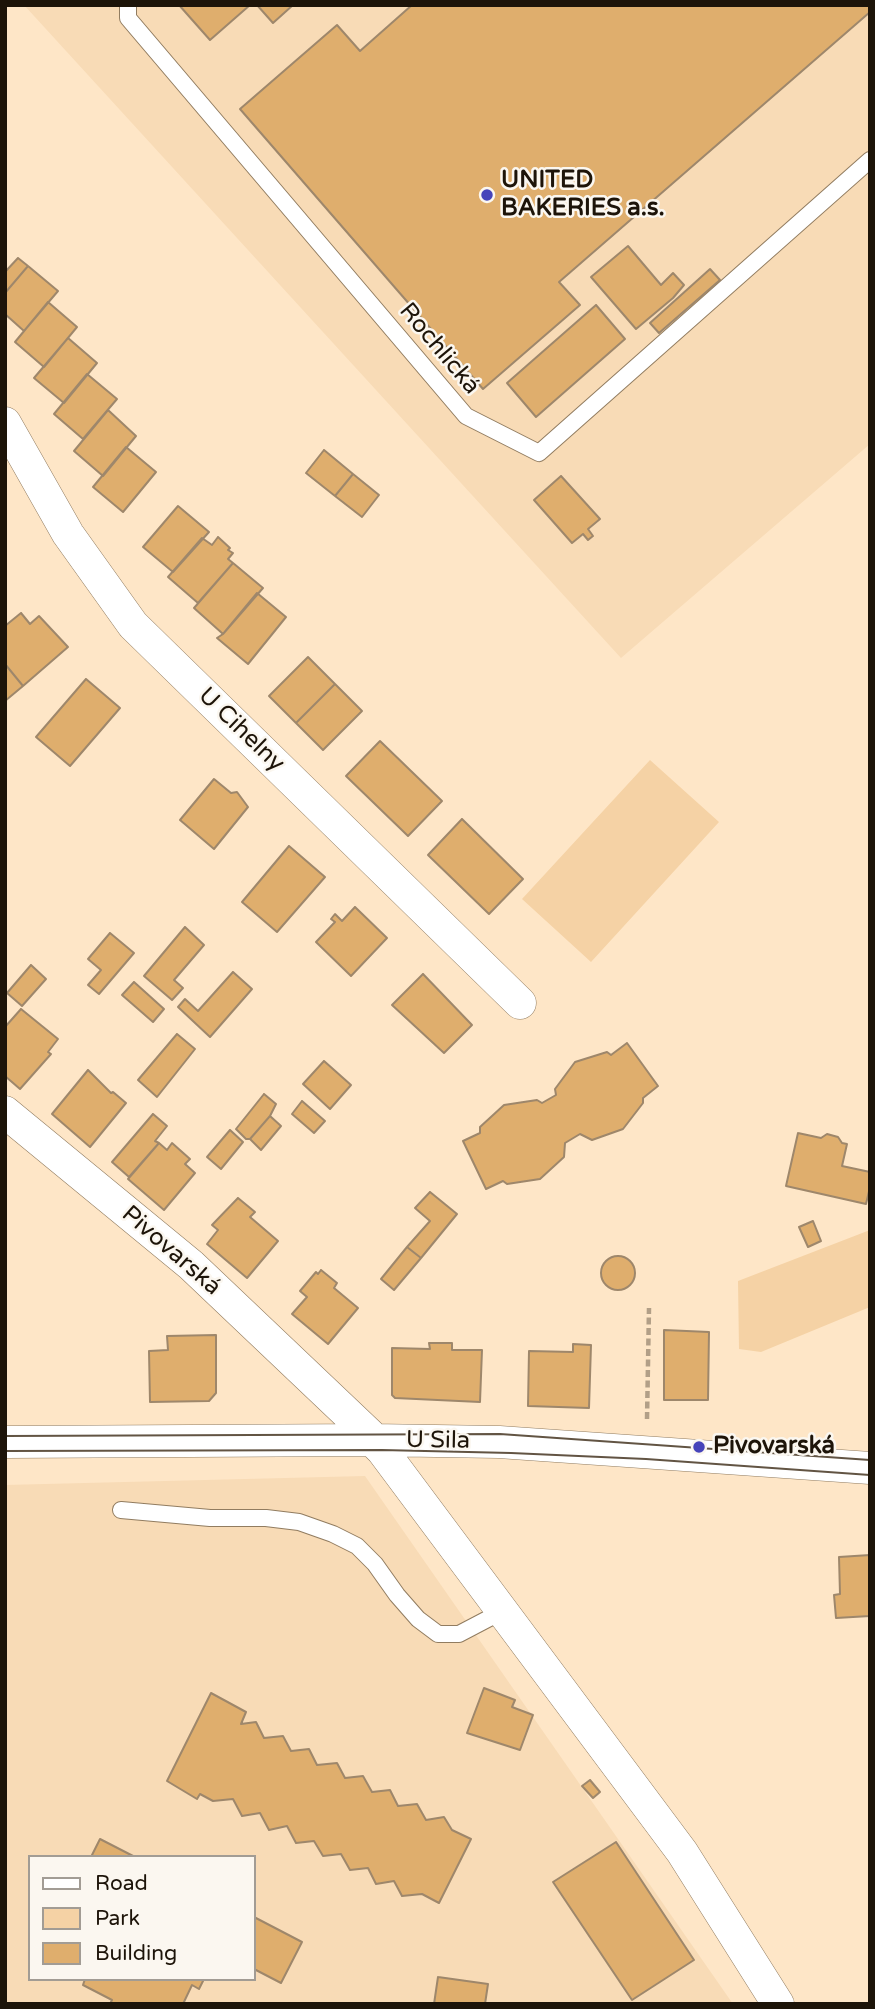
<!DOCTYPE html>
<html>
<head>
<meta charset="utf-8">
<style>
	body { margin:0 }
	#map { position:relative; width:875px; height:2009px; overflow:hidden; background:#fee6c7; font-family:"Varela Round",sans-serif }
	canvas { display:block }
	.frame { position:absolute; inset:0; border:7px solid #1d1409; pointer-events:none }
	.legend { position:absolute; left:28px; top:1855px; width:228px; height:126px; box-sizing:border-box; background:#fbf7f0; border:2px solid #a29c94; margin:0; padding:9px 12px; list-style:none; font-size:21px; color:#1d1409 }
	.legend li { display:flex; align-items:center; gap:14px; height:35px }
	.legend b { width:35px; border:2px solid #a29c94 }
</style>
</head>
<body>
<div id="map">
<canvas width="875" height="2009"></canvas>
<div class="frame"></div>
<ul class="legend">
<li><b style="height:9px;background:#fff"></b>Road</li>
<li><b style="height:19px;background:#f5d2a5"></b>Park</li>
<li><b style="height:19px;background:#dfae6d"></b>Building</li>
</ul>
</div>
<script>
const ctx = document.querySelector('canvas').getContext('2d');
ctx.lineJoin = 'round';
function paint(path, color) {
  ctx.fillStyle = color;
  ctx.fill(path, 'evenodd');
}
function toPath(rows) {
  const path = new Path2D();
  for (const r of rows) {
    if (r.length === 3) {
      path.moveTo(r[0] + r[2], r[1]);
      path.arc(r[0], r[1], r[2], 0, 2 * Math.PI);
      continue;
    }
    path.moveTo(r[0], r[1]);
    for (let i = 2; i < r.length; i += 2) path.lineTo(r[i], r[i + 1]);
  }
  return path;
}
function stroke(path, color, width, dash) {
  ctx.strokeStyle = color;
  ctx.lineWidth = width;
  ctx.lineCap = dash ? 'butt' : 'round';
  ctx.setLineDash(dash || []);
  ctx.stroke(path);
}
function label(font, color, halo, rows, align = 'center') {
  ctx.font = font + ' "Varela Round",sans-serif';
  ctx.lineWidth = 5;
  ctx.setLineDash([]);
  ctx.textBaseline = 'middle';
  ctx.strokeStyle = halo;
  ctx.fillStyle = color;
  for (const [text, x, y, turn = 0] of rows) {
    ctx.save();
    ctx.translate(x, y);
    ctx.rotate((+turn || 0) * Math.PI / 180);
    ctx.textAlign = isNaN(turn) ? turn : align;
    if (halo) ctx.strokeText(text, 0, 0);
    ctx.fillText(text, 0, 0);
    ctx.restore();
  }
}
paint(toPath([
	[24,5,870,5,870,444,621,658],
	[365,1476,733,2004,5,2004,5,1485],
	[30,1857,254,1857,254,1979,30,1979]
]), '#f8dbb6');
paint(toPath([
	[650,760,719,822,591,962,522,899],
	[870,1230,870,1307,761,1352,739,1349,738,1281]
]), '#f5d2a5');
const building = toPath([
	[179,5,250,5,210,40,179,5],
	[257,5,293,5,273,23,257,5],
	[412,5,870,5,870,12,559,282,580,305,483,389,240,109,337,25,360,51,412,5],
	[628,246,661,285,673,273,684,285,673,298,636,329,591,277,628,246],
	[18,258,28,266,5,293,5,272,18,258],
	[28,266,58,291,24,331,5,314,5,293,28,266],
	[710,269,720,280,659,333,650,323,710,269],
	[48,302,77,327,44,367,15,342,48,302],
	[596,305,625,339,536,417,507,383,596,305],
	[68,338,97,363,64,403,34,378,68,338],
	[87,374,117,399,83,439,54,414,87,374],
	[108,410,136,436,103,476,74,451,108,410],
	[126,447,156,472,123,512,93,487,126,447],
	[324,450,353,474,335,496,306,473,324,450],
	[353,474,379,495,362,517,335,496,353,474],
	[561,476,600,519,588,529,593,536,588,540,583,534,572,543,534,500,561,476],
	[178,506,209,532,173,572,143,547,178,506],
	[218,537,230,548,228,550,233,553,228,559,233,563,198,603,168,577,202,538,212,545,218,537],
	[233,563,263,588,223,634,194,608,233,563],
	[257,593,286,617,248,664,217,638,223,634,257,593],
	[21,613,30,624,39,616,68,647,23,686,5,664,5,626,21,613],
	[308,657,335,684,296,723,269,696,308,657],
	[5,664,23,686,5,701,5,664],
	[86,679,120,708,70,766,36,737,86,679],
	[335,684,362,711,323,750,296,723,335,684],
	[380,741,442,801,408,836,346,776,380,741],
	[214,779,231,793,237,792,248,807,214,849,180,820,214,779],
	[462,819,523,879,489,914,428,855,462,819],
	[289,846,325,877,277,932,242,902,289,846],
	[355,907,387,938,351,976,316,942,335,922,331,919,335,914,342,921,355,907],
	[185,927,204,945,174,980,183,988,172,1000,144,976,185,927],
	[110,933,134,953,99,994,88,985,101,970,88,959,110,933],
	[31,965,46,979,22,1006,7,993,31,965],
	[233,972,252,989,210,1037,178,1007,185,999,198,1011,233,972],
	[423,974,472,1025,444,1053,392,1005,423,974],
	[134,982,164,1009,153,1022,122,995,134,982],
	[21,1009,58,1039,48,1052,51,1054,20,1089,5,1076,5,1027,21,1009],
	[177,1034,195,1049,157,1097,138,1080,177,1034],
	[627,1043,658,1086,643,1098,643,1103,623,1129,592,1140,580,1134,565,1143,564,1157,540,1179,507,1184,503,1181,486,1189,463,1141,480,1133,480,1127,504,1105,537,1100,542,1103,556,1095,555,1089,575,1062,607,1052,611,1055,627,1043],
	[324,1061,351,1085,330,1109,303,1084,324,1061],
	[88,1070,111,1093,113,1092,126,1103,90,1147,52,1114,88,1070],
	[264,1094,276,1104,270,1116,250,1139,246,1139,236,1129,264,1094],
	[302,1101,325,1121,314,1133,292,1114,302,1101],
	[153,1114,167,1126,155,1141,159,1143,129,1177,112,1162,153,1114],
	[270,1116,281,1126,261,1150,250,1139,270,1116],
	[230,1130,243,1142,221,1169,207,1157,230,1130],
	[798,1133,821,1138,827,1134,838,1137,842,1143,847,1144,842,1166,870,1172,870,1187,866,1204,786,1186,798,1133],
	[159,1143,167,1150,172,1143,190,1159,185,1164,195,1173,164,1210,128,1179,159,1143],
	[430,1192,457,1214,421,1258,407,1247,430,1221,415,1208,430,1192],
	[238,1198,255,1212,250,1217,278,1241,247,1278,207,1244,218,1230,212,1225,238,1198],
	[813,1221,821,1241,808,1247,799,1227,813,1221],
	[407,1247,421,1258,394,1290,381,1279,407,1247],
	[618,1273,17],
	[321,1270,337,1283,334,1288,358,1308,328,1344,292,1314,307,1297,300,1291,316,1272,318,1274,321,1270],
	[664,1330,709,1332,708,1400,664,1400,664,1330],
	[216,1335,216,1393,209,1401,150,1402,149,1351,168,1350,167,1336,216,1335],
	[429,1343,452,1343,452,1350,482,1350,480,1402,395,1398,392,1395,392,1348,430,1349,429,1343],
	[573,1344,591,1345,589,1408,528,1406,529,1351,573,1352,573,1344],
	[870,1555,870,1616,836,1618,834,1595,840,1594,839,1557,870,1555],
	[484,1688,515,1700,512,1707,533,1715,520,1750,467,1733,484,1688],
	[211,1693,246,1712,241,1724,256,1722,264,1738,283,1736,291,1751,309,1749,317,1765,337,1763,345,1778,363,1776,372,1792,390,1790,398,1806,417,1804,426,1820,444,1817,452,1830,471,1839,439,1903,422,1894,402,1896,394,1881,376,1884,368,1868,350,1870,341,1854,323,1856,314,1841,296,1843,287,1826,269,1830,260,1813,242,1816,233,1799,213,1801,200,1794,197,1799,167,1781,211,1693],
	[590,1780,600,1792,593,1798,582,1786,590,1780],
	[100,1839,135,1857,91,1857,100,1839],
	[616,1842,694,1960,632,2000,553,1882,616,1842],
	[254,1917,302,1942,281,1983,254,1969,254,1917],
	[438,1977,488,1984,485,2004,434,2004,438,1977],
	[85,1979,204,1979,199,1989,192,1985,183,2004,110,2004,112,2000,83,1985,85,1979]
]);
paint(building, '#dfae6d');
stroke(building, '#9e876b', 2);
const service = toPath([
	[128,5,128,18,466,416,539,453,870,160],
	[121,1510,210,1518,266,1518,299,1522,333,1534,357,1546,375,1564,397,1595,418,1619,438,1634,459,1634,501,1612]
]);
const minor = toPath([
	[5,423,68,534,133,625,520,1003],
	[5,1112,191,1265,370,1435,372,1440,382,1450,682,1852,778,2004],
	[5,1442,372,1440,499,1442,870,1468]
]);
stroke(service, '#917c60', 18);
stroke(minor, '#917c60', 33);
stroke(toPath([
	[647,1419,649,1308]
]), '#b29f87', 4.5, [7, 3.5]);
stroke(service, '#fff', 16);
stroke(minor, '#fff', 32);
stroke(toPath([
	[5,1436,500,1434,870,1460],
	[5,1451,382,1450,511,1453,646,1459,870,1475]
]), '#625443', 2);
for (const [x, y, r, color] of [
	[487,195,7,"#4644ba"],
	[699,1447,7,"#4644ba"]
]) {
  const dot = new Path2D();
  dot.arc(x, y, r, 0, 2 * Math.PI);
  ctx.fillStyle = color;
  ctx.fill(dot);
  stroke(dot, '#fbf7f0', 2.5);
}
label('bold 24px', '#1d1409', '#fbf7f0', [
	["UNITED",501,181],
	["BAKERIES a.s.",501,209],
	["Pivovarská",713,1447]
], 'left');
label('24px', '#1d1409', '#fbf7f0', [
	["Rochlická",439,349,50],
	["U Cihelny",241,730,44],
	["Pivovarská",171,1251,41],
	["U Sila",438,1441,1]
]);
</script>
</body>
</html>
